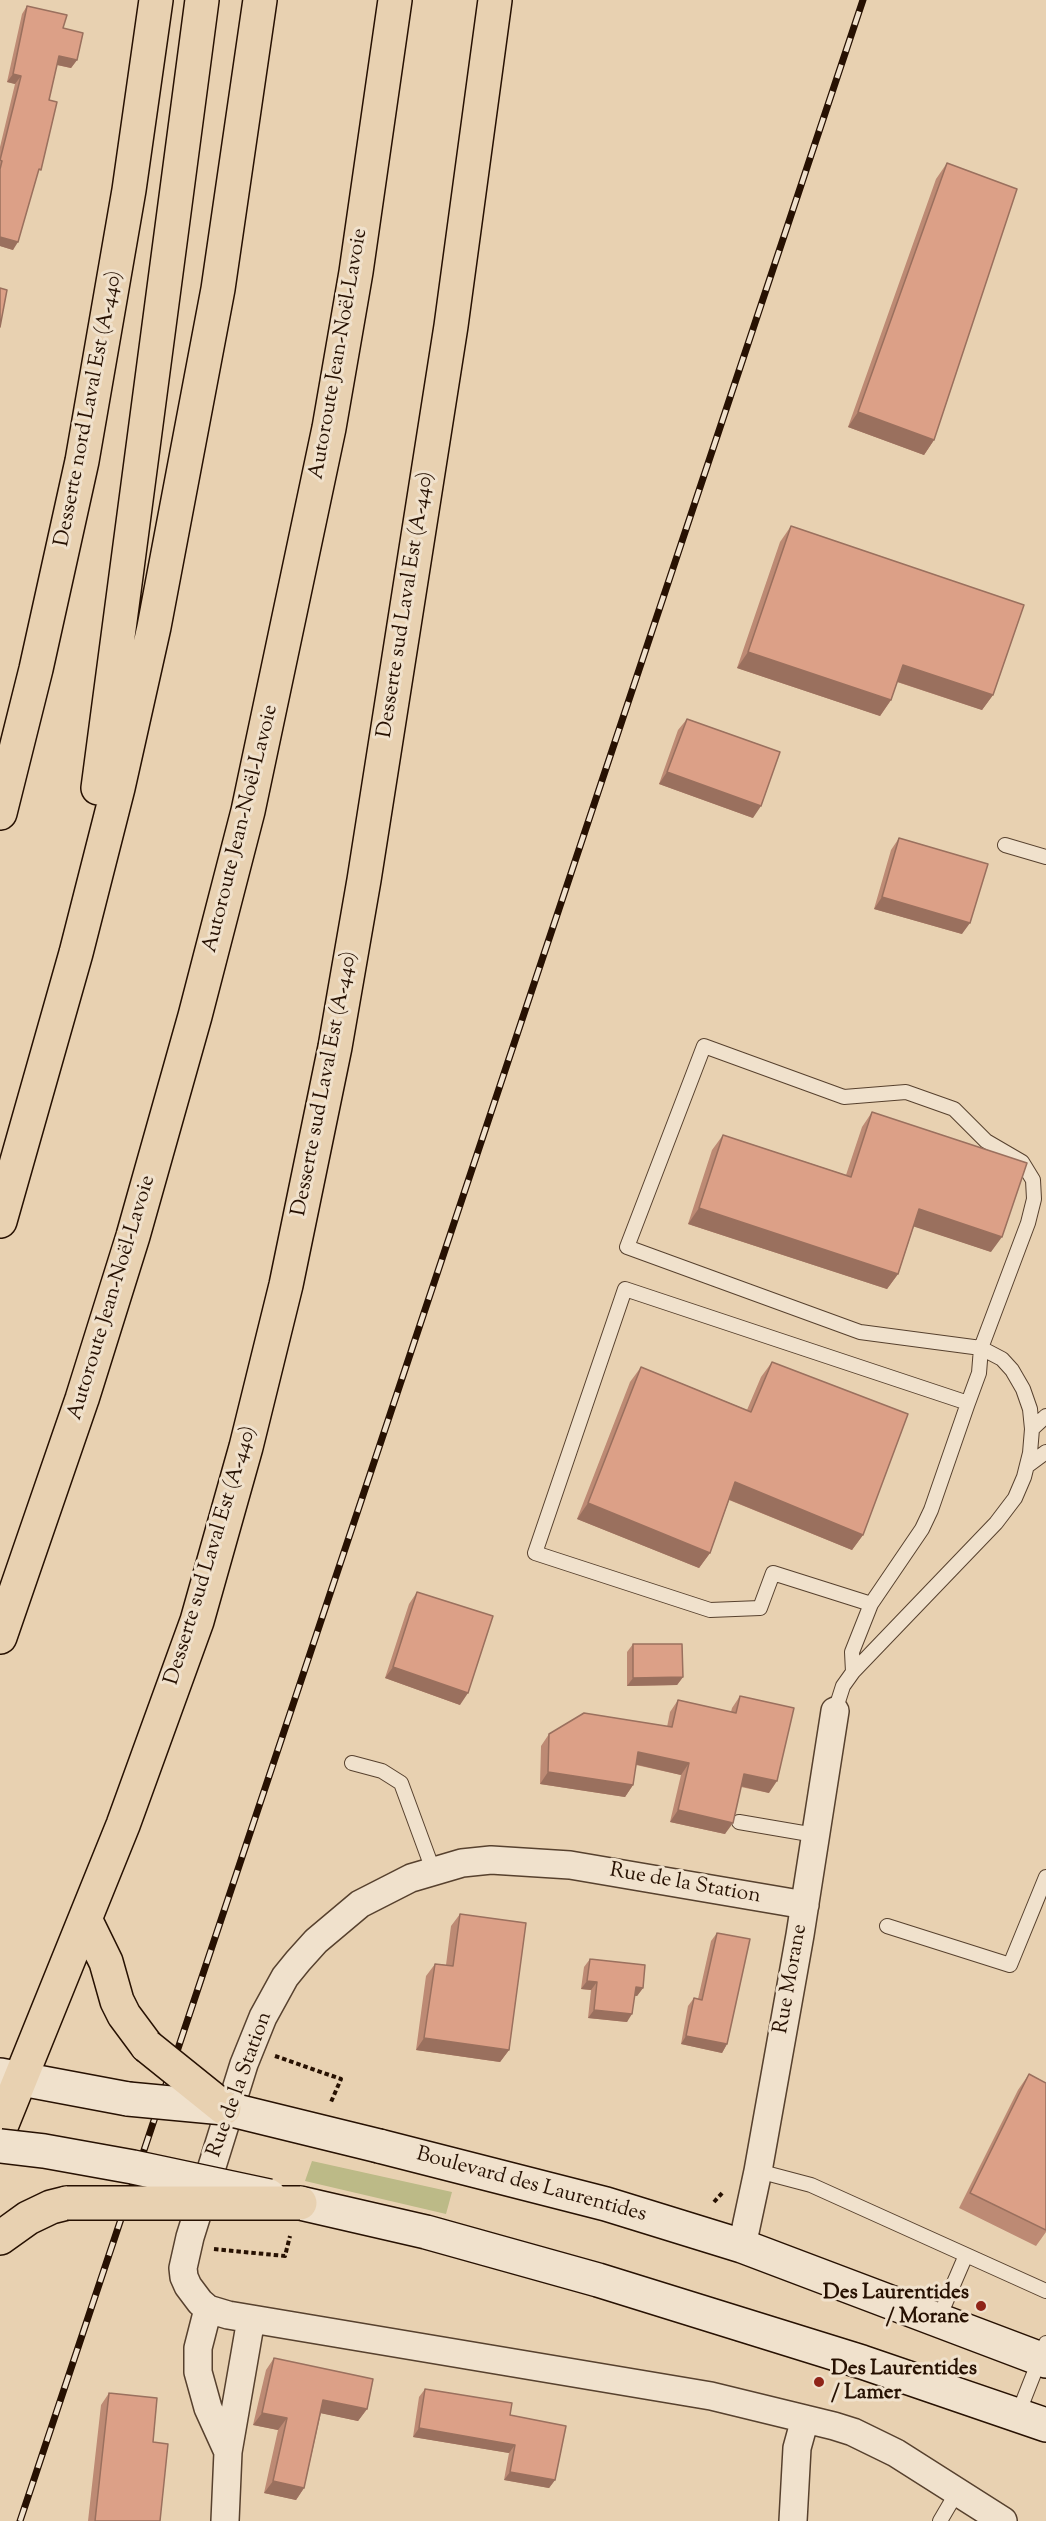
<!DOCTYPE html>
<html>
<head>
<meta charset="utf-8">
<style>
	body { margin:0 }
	canvas { display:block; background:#e8d1b1 }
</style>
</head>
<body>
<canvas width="1046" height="2521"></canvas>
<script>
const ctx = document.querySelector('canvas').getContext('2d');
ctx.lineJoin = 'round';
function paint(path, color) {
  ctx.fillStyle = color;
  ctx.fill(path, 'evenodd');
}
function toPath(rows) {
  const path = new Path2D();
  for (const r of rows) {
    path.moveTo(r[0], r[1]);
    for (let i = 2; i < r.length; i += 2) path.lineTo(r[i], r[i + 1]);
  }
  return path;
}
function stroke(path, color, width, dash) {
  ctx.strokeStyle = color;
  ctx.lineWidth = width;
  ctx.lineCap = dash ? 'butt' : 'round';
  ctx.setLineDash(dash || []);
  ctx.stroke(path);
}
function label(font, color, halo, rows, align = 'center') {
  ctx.font = font + ' "Sorts Mill Goudy",serif';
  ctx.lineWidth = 6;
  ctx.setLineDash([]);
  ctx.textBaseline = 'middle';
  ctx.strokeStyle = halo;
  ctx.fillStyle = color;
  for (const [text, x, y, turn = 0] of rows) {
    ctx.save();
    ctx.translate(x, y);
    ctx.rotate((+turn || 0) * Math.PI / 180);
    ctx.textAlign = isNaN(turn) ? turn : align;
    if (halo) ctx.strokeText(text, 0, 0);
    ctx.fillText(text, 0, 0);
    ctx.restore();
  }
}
paint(toPath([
	[312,2161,452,2192,446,2214,305,2181]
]), '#bcba87');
const service = toPath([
	[1005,845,1046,857],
	[1032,1429,1046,1416],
	[1027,1466,1046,1452],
	[853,1672,852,1652,871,1604,773,1573,760,1608,710,1610,535,1553,625,1289,968,1403,931,1510,922,1529,871,1604],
	[835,1711,843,1686,853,1672,996,1523,1015,1498,1024,1477,1030,1453,1032,1429,1030,1409,1023,1389,1012,1370,1002,1359,981,1348,1028,1223,1034,1199,1033,1180,1022,1162,986,1141,954,1109,906,1092,844,1097,704,1046,627,1247,860,1332,981,1348,979,1373,968,1403],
	[352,1763,382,1771,401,1783,433,1870],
	[739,1822,815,1835],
	[887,1926,1010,1965,1046,1877],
	[758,2171,811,2185,1046,2291],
	[938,2320,966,2255],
	[1018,2414,1046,2343],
	[940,2521,957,2492]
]);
const minor = toPath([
	[805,1905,570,1865,491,1860,462,1863,411,1878,360,1904,316,1941,298,1961,285,1977,263,2017,244,2064,190,2237,183,2268,184,2277,188,2286,200,2302,208,2309,228,2315,711,2396,834,2426,853,2432,896,2453,1003,2521],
	[742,2246,758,2171,800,1935,835,1711],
	[208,2309,198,2348,198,2372,208,2408,228,2452],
	[225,2521,228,2452,251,2319],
	[793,2521,797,2448,805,2419]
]);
const secondary = toPath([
	[0,2075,128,2099],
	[379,2146,606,2204,742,2246,1046,2361],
	[300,2203,426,2232,598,2280,862,2362,1046,2425]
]);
const primary = toPath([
	[0,813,36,669,82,461,129,190,156,0],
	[85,1919,106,1962,117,2001,124,2015,147,2046],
	[0,2129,123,1825,197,1621,246,1447,286,1285,335,1047,364,880,451,326,495,0]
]);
const motorway = toPath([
	[98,788,202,0],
	[0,1221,76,953,118,788,154,627,218,289,260,0],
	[0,1637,82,1399,133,1236,195,1016,248,811,329,428,356,272,395,0],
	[0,2238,28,2218,51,2207,67,2203]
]);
stroke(service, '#57412e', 16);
stroke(minor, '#57412e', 30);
stroke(secondary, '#271102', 36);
stroke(primary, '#271102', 36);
stroke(motorway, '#271102', 36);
stroke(toPath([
	[275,2056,341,2079,331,2102],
	[714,2202,724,2191],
	[214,2249,285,2256,290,2236]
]), '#271102', 4, [4.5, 3]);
stroke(service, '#f0e1cc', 14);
stroke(minor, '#f0e1cc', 27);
stroke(secondary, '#f0e1cc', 33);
stroke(primary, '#e8d1b1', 33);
stroke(motorway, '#e8d1b1', 33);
const rail = toPath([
	[20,2521,863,0]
]);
stroke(rail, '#271102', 7);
stroke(rail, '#f0e1cc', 4.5, [14]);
const secondaryBridge = toPath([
	[128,2099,224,2108,379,2146],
	[0,2146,44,2151,133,2167,269,2196]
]);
const primaryBridge = toPath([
	[147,2046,224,2108]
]);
const motorwayBridge = toPath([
	[67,2203,300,2203]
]);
stroke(secondaryBridge, '#271102', 36, []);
stroke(primaryBridge, '#271102', 36, []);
stroke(motorwayBridge, '#271102', 36, []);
stroke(secondaryBridge, '#f0e1cc', 33);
stroke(primaryBridge, '#e8d1b1', 33);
stroke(motorwayBridge, '#e8d1b1', 33);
paint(toPath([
	[27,6,63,28,77,60,71,68,57,65,49,100,37,176,13,250,0,246,0,147,15,84,7,82,22,14],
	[947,163,934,440,924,455,848,427,936,179],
	[791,526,993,695,982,710,897,682,891,700,880,716,737,668,780,542],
	[687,719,753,818,659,784,678,730],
	[899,838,962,934,874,909,891,850],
	[872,1112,991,1252,914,1226,898,1274,887,1289,688,1224,712,1150,723,1135,846,1175,862,1127],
	[772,1362,863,1535,852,1550,729,1500,710,1553,699,1568,577,1519,630,1382,641,1367,747,1410,761,1377],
	[417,1592,460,1705,385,1678,409,1604],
	[633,1644,683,1677,677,1685,627,1686,627,1652],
	[740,1696,769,1793,741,1787,725,1834,670,1822,681,1775,636,1765,633,1785,625,1797,540,1784,541,1746,549,1734,667,1727,670,1712,678,1700,731,1712,732,1708],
	[460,1914,509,2050,500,2062,416,2050,426,1976,435,1964,446,1965,451,1926],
	[717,1933,727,2044,722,2053,681,2044,688,2006,694,1998,698,1999,711,1941],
	[590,1959,643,1988,637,1996,635,1996,627,2022,588,2018,591,1990,581,1989,584,1967],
	[1029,2074,1046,2083,1046,2232,1036,2246,959,2208,1018,2090],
	[274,2358,367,2409,358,2421,321,2413,304,2488,296,2500,264,2493,278,2430,253,2425,266,2370],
	[425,2389,510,2415,555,2480,549,2488,504,2480,509,2453,413,2437,419,2397],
	[109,2393,153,2442,160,2521,88,2521,101,2405]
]), '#bd8a74');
paint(toPath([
	[59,56,77,60,71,68,53,64],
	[13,74,21,76,15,84,7,82],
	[0,237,18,242,13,250,0,246],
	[858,412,934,440,924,455,848,427],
	[748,652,891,700,880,716,737,668],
	[903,665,993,695,982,710,892,680],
	[667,772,761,806,753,818,659,784],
	[882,897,970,923,962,934,874,909],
	[699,1208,898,1274,887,1289,688,1224],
	[919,1209,1002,1237,991,1252,909,1225],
	[735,1482,863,1535,852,1550,725,1498],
	[588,1503,710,1553,699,1568,577,1519],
	[393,1667,468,1693,460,1705,385,1678],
	[683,1677,677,1685,627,1686,633,1678],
	[638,1752,689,1763,681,1775,630,1763],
	[548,1772,633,1785,625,1797,540,1784],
	[744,1774,777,1781,769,1793,736,1785],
	[678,1810,733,1823,725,1834,670,1822],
	[587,1981,597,1982,591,1990,581,1989],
	[636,1987,643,1988,637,1996,630,1995],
	[594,2010,632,2014,627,2022,588,2018],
	[686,2036,727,2044,722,2053,681,2044],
	[424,2038,509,2050,500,2062,416,2050],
	[323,2400,367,2409,358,2421,315,2412],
	[262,2413,287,2418,278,2430,253,2425],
	[419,2428,515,2445,509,2453,413,2437],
	[510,2472,555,2480,549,2488,504,2480],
	[273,2481,304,2488,296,2500,264,2493]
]), '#9a705e');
const building = toPath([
	[27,6,67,15,63,28,83,33,77,60,59,56,49,100,57,102,41,170,39,169,18,242,0,237,0,169,2,161,0,160,21,76,13,74,27,6],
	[947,163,1017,189,934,440,858,412,947,163],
	[0,288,7,290,0,327,0,288],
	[791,526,1024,605,993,695,903,665,891,700,748,652,791,526],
	[687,719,780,752,761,806,667,772,687,719],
	[899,838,988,864,970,923,882,897,899,838],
	[872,1112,1027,1163,1002,1237,919,1209,898,1274,699,1208,723,1135,851,1177,872,1112],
	[772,1362,908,1414,863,1535,735,1482,710,1553,588,1503,641,1367,751,1412,772,1362],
	[417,1592,493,1616,468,1693,393,1667,417,1592],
	[633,1644,682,1644,683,1677,633,1678,633,1644],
	[740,1696,794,1708,777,1781,744,1774,733,1823,678,1810,689,1763,638,1752,633,1785,548,1772,549,1734,584,1713,672,1727,678,1700,736,1713,740,1696],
	[460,1914,526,1923,509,2050,424,2038,435,1964,453,1966,460,1914],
	[717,1933,750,1939,727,2044,686,2036,694,1998,702,2000,717,1933],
	[590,1959,645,1965,643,1988,636,1987,632,2014,594,2010,597,1982,587,1981,590,1959],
	[1029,2074,1046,2083,1046,2230,970,2193,1029,2074],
	[274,2358,373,2379,367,2409,323,2400,304,2488,273,2481,287,2418,262,2413,274,2358],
	[425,2389,512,2403,510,2415,566,2426,555,2480,510,2472,515,2445,419,2428,425,2389],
	[109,2393,157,2398,153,2442,168,2444,160,2521,95,2521,109,2393]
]);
paint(building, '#dca087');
stroke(building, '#9a705e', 1.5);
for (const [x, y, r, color] of [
	[981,2306,6,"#8f2418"],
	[819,2382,6,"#8f2418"]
]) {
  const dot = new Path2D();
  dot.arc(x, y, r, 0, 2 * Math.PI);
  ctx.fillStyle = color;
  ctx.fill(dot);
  stroke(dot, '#f0e1cc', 2);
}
label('21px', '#271102', '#f0e1cc', [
	["Autoroute Jean-Noël-Lavoie",340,354,-80],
	["Desserte nord Laval Est (A-440)",90,409,-79],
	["Desserte sud Laval Est (A-440)",407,605,-81],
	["Autoroute Jean-Noël-Lavoie",242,829,-76],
	["Desserte sud Laval Est (A-440)",326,1084,-79],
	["Autoroute Jean-Noël-Lavoie",113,1298,-73],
	["Desserte sud Laval Est (A-440)",212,1556,-73],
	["Rue de la Station",685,1885,10],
	["Rue Morane",792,1979,-80],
	["Rue de la Station",241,2085,-70],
	["Boulevard des Laurentides",531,2186,15]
]);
label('bold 21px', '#271102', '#f0e1cc', [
	["Des Laurentides",969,2294],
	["/ Morane",969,2318],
	["Des Laurentides",831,2370,"left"],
	["/ Lamer",831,2394,"left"]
], 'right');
</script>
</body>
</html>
